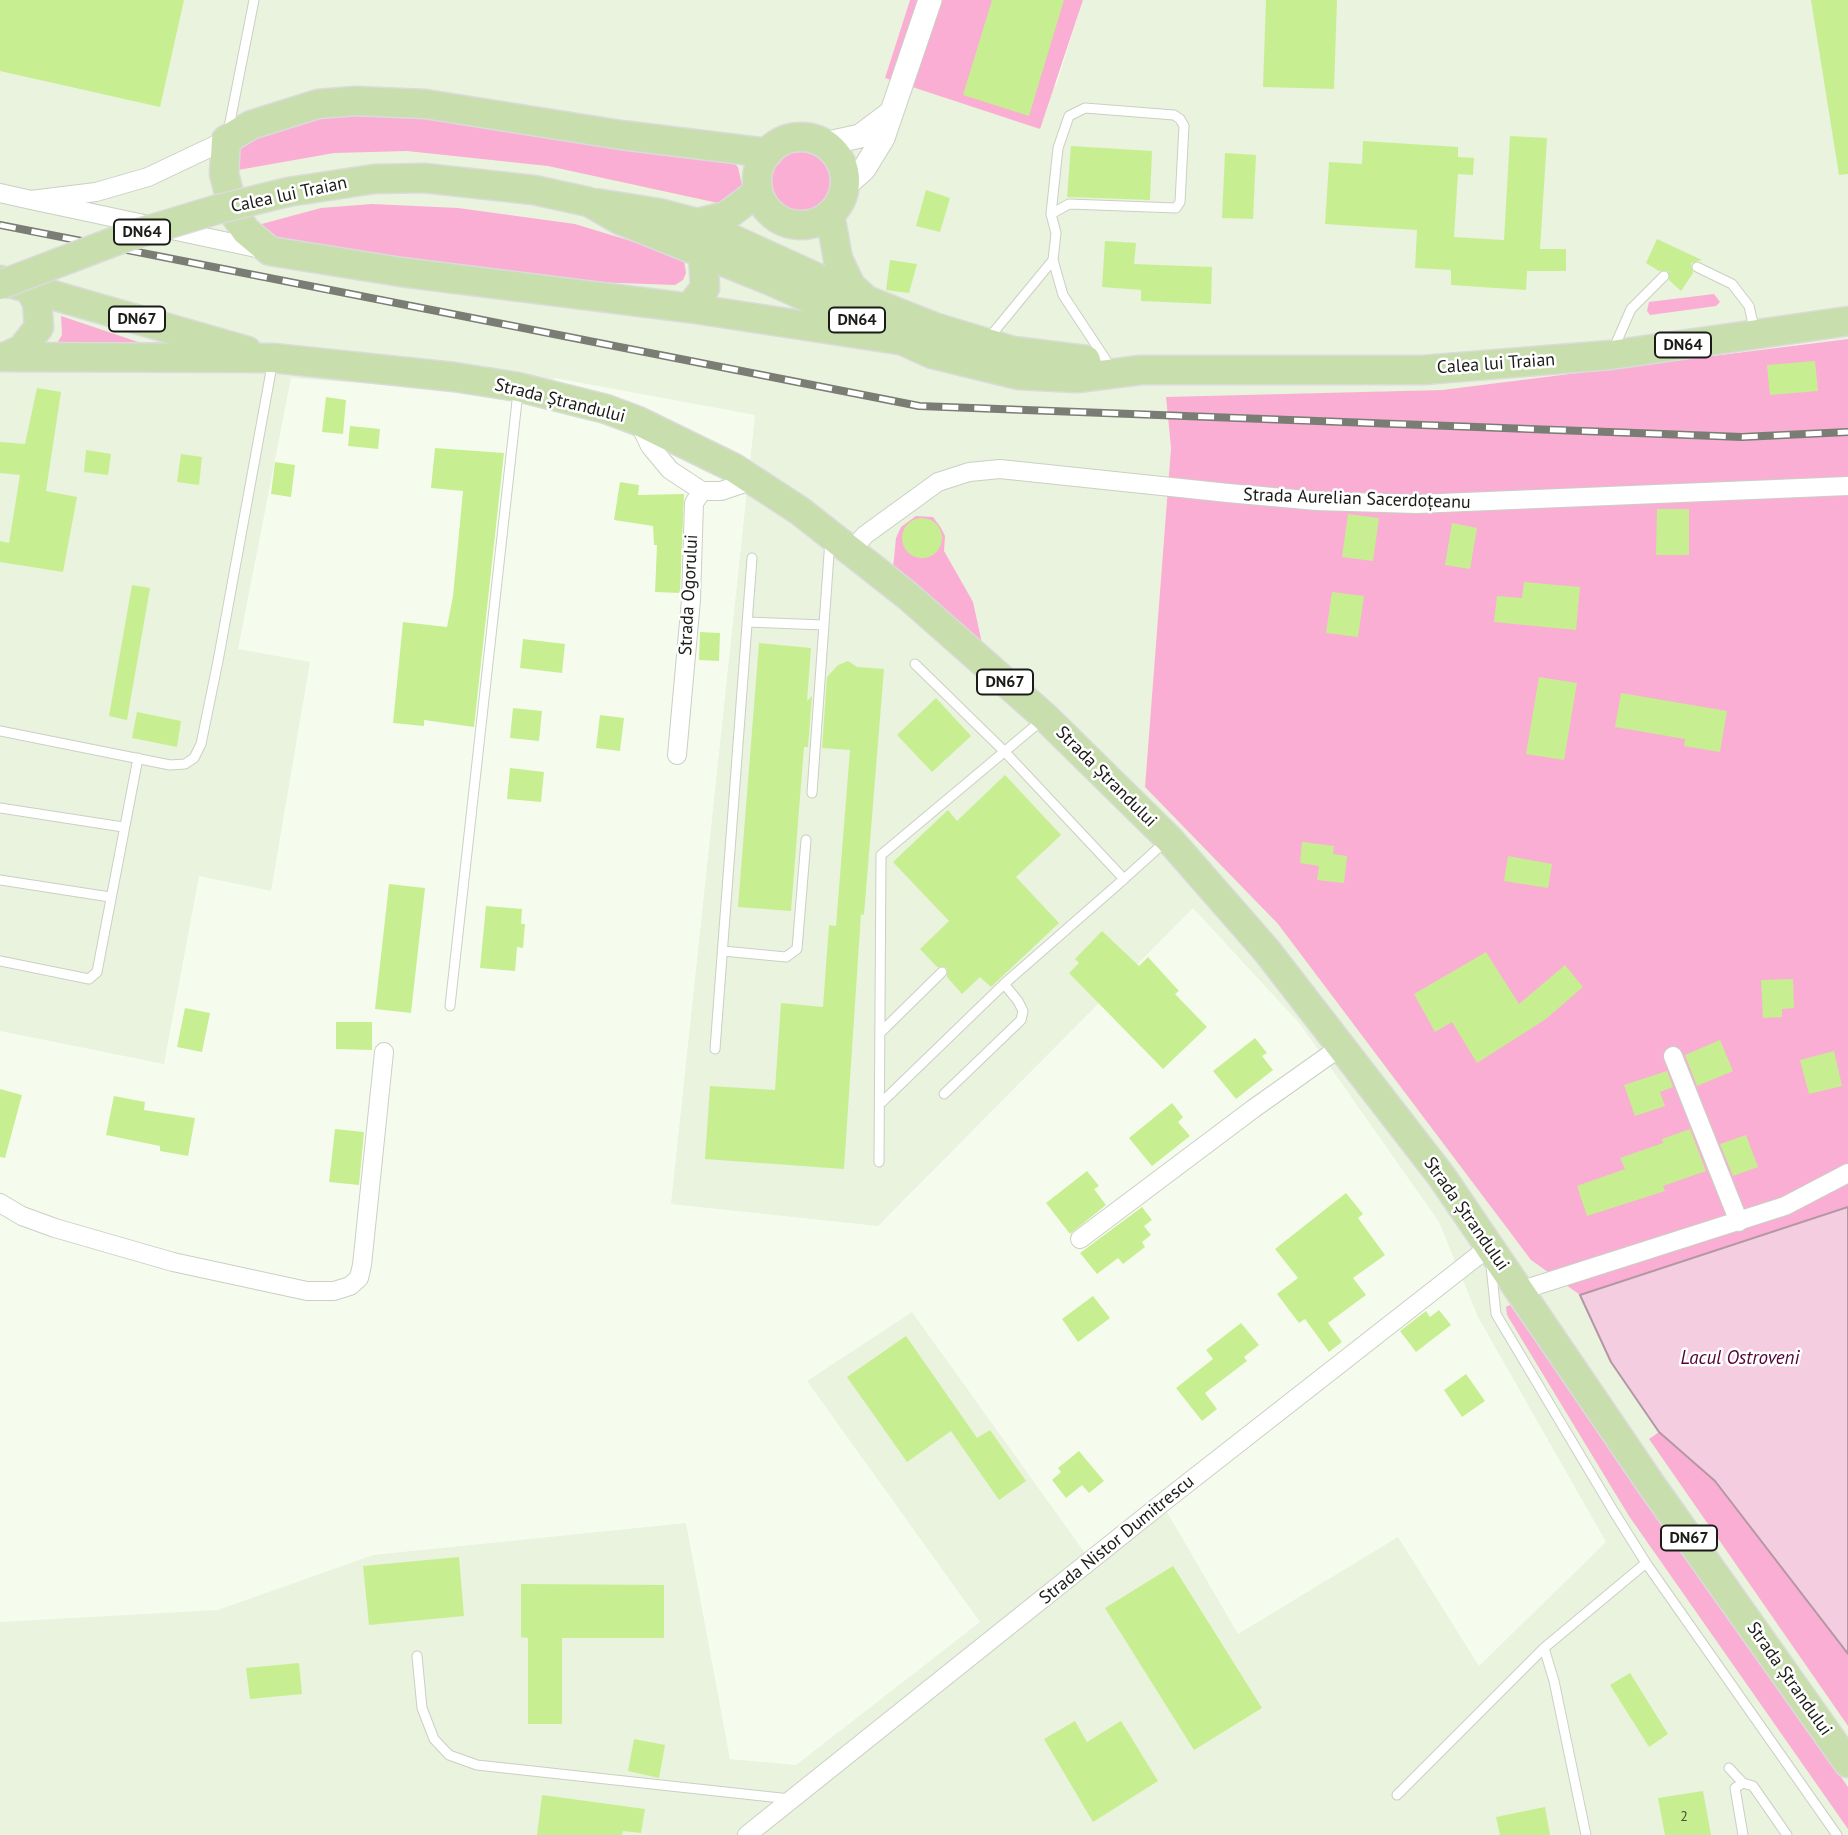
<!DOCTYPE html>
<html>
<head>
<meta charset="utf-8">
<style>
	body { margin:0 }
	canvas { display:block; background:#f5fcee }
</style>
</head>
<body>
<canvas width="1848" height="1835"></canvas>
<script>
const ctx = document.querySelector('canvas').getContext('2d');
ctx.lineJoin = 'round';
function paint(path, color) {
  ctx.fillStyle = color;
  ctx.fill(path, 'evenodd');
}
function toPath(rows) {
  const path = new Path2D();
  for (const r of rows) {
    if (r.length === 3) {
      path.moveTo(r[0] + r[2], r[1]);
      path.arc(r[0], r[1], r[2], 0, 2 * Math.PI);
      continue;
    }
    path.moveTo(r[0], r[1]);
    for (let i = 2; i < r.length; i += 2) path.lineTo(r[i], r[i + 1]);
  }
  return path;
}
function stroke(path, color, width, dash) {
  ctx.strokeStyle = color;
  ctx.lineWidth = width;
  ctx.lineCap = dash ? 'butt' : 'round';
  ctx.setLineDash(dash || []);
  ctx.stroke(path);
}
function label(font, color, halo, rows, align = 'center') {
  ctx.font = font + ' "PT Sans",sans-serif';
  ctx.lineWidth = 5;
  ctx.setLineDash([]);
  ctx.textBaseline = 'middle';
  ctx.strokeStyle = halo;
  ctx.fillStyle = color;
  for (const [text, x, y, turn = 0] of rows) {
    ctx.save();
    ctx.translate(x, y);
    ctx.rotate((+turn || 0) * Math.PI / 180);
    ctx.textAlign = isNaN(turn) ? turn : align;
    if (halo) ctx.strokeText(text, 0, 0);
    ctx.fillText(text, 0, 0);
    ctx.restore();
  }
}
paint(toPath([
	[0,0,910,0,885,78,1056,86,1083,0,1848,0,1848,339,1442,390,1166,398,1171,448,1145,787,1278,924,1531,1260,1580,1295,1611,1362,1659,1432,1649,1439,1848,1726,1848,1835,0,1835,0,1622,218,1610,373,1555,686,1523,730,1759,796,1765,980,1622,807,1381,912,1312,1095,1567,1167,1512,1238,1634,1398,1537,1479,1666,1606,1542,1478,1317,1439,1222,1300,1024,1193,908,878,1226,671,1204,755,415,555,378,533,404,453,390,291,378,238,649,310,662,271,891,199,876,164,1064,0,1031]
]), '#e9f3de');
paint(toPath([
	[910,0,1083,0,1040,129,885,78],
	[346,113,441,117,730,160,738,167,742,185,737,195,718,203,548,166,407,151,334,153,238,170,236,150,263,133,313,117],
	[800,182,30],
	[372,204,458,208,575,224,680,256,684,261,686,273,683,280,675,285,567,281,324,250,279,241,258,225,321,208],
	[1714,294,1720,302,1716,306,1650,315,1647,311,1649,302],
	[61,316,153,347,54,348,62,335],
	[1848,339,1848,1207,1580,1295,1531,1260,1278,924,1145,787,1171,448,1166,397,1442,390],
	[916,516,933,517,941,528,945,536,944,551,973,602,983,648,893,568,896,538,901,527],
	[1510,1305,1848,1787,1848,1829,1629,1516,1507,1315,1506,1307],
	[1659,1432,1715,1480,1848,1654,1848,1726,1649,1439]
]), '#faaed3');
const water = toPath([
	[1848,1207,1848,1654,1715,1481,1659,1432,1611,1362,1580,1295,1848,1207]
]);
paint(water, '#f5cde0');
stroke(water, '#b398a4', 2);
paint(toPath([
	[0,0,184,0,160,107,0,71],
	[992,0,1064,0,1029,116,963,95],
	[1266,0,1337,0,1334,89,1263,87],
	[1811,0,1848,0,1848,174,1839,175],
	[1510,136,1547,138,1540,249,1566,249,1566,271,1527,271,1526,290,1451,285,1451,270,1415,268,1417,230,1325,224,1329,162,1362,164,1363,141,1458,147,1458,157,1474,158,1473,175,1458,174,1454,237,1504,240],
	[1071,146,1152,151,1150,200,1067,197],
	[1225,153,1256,155,1253,219,1222,218],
	[926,190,950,198,940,232,916,226],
	[1657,239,1702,260,1691,263,1693,273,1681,291,1669,280,1668,271,1659,271,1646,263],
	[1105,241,1136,243,1134,264,1212,267,1211,304,1141,301,1141,290,1102,287],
	[890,260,917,264,909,293,886,290],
	[1815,361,1818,391,1770,395,1767,365],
	[37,388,61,392,46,491,77,497,63,572,0,562,0,541,9,543,20,475,0,473,0,442,25,444],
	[326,397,346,400,343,434,322,432],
	[350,426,380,429,378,449,348,446],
	[435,448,504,453,474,727,424,720,424,726,393,723,403,622,447,627,453,596,463,491,431,488],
	[86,450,111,454,108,475,84,472],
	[181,454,202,457,199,485,177,482],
	[275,462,295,465,291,497,271,494],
	[620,482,639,485,638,495,684,494,680,593,655,592,657,545,654,545,653,526,614,520],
	[1657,509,1689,509,1689,555,1656,555],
	[1348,514,1379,518,1373,561,1342,557],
	[922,538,20],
	[1452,523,1477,528,1470,569,1445,565],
	[1524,582,1580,587,1576,630,1494,622,1497,596,1522,598],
	[132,585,150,588,127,720,109,716],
	[1332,592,1364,596,1358,637,1326,633],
	[700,632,720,633,719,661,699,660],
	[523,639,565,644,562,673,520,668],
	[759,643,811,648,807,701,812,696,808,747,804,747,791,911,738,907],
	[848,661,857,667,884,669,864,915,861,914,844,1169,705,1159,710,1086,775,1090,781,1003,823,1007,829,925,836,926,850,750,822,748,827,677,838,665],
	[1539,677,1577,683,1564,760,1526,754],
	[1621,693,1727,711,1720,752,1684,746,1685,739,1615,727],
	[936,698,971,736,932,772,897,735],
	[513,708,542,711,539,741,510,738],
	[137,712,181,721,177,747,132,738],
	[600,715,624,718,620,751,596,748],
	[510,768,544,772,541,802,507,799],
	[1005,775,1061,835,1016,877,1059,923,991,987,980,977,962,994,947,977,947,968,937,967,920,949,949,921,893,862,948,810,957,821],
	[1302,842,1334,846,1333,854,1347,856,1344,883,1317,880,1319,866,1300,863],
	[1508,856,1552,864,1548,888,1504,881],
	[389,884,425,888,411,1013,375,1009],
	[486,906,522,909,521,924,525,924,523,948,517,947,515,971,480,968],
	[1102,931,1139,966,1148,957,1179,991,1175,994,1207,1027,1163,1069,1069,973,1079,963,1075,959],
	[1486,952,1519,1004,1565,965,1583,987,1546,1019,1477,1063,1452,1022,1435,1032,1414,994],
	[1793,979,1794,1008,1782,1009,1782,1017,1763,1018,1761,980],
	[185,1008,210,1013,202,1052,177,1047],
	[336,1022,372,1022,372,1050,336,1049],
	[1255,1038,1267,1053,1262,1056,1273,1070,1236,1099,1213,1071],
	[1720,1040,1733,1071,1697,1086,1685,1055],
	[1834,1051,1842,1086,1809,1094,1800,1060],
	[1667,1071,1673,1087,1660,1092,1665,1106,1635,1116,1624,1085],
	[0,1089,22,1095,5,1158,0,1157],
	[114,1096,145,1102,144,1110,195,1118,188,1156,160,1151,160,1146,106,1135],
	[1172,1103,1183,1117,1178,1122,1190,1136,1152,1166,1129,1138],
	[335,1129,364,1132,359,1185,329,1182],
	[1690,1129,1706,1171,1663,1186,1665,1191,1587,1216,1577,1186,1625,1169,1620,1158,1663,1143,1662,1139],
	[1746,1135,1758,1167,1733,1176,1720,1144],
	[1087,1171,1099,1186,1094,1189,1106,1205,1070,1234,1046,1203],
	[1346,1193,1363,1214,1358,1218,1385,1255,1353,1278,1366,1295,1328,1323,1342,1342,1329,1352,1305,1319,1299,1323,1277,1294,1298,1278,1275,1249],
	[1142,1207,1152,1220,1144,1226,1151,1235,1142,1242,1145,1247,1123,1264,1118,1258,1097,1274,1080,1253],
	[1093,1296,1110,1318,1078,1342,1062,1319],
	[1439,1310,1451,1325,1416,1352,1400,1331,1426,1311,1430,1317],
	[1241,1323,1259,1345,1244,1357,1247,1361,1205,1393,1217,1409,1202,1421,1176,1388,1213,1359,1206,1350],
	[906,1336,977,1438,990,1430,1026,1481,999,1500,951,1431,907,1462,847,1377],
	[1466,1374,1485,1401,1462,1417,1444,1390],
	[1079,1451,1104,1481,1089,1493,1082,1485,1066,1498,1052,1480,1061,1472,1058,1468],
	[459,1557,464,1616,369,1625,363,1566],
	[1173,1566,1262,1708,1194,1750,1105,1608],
	[521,1584,664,1585,664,1638,562,1638,562,1724,528,1724,528,1638,521,1637],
	[299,1663,302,1694,250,1699,246,1668],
	[1630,1673,1668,1734,1649,1747,1610,1685],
	[1075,1721,1087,1742,1121,1721,1158,1781,1093,1822,1044,1739],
	[634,1739,665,1745,659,1778,628,1771],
	[1703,1791,1711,1835,1665,1835,1658,1798],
	[542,1795,645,1809,641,1833,623,1831,622,1835,537,1835],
	[1545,1807,1550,1835,1500,1835,1496,1817]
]), '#c7ef92');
const service = toPath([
	[228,132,254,0],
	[1051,214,1069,204,1176,208,1180,202,1184,126,1180,119,1174,115,1085,108,1069,116,1058,148,1051,214,1056,233,1053,260,1063,295,1106,360],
	[1697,267,1732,284,1749,306,1755,332],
	[988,339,1053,260],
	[1613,350,1631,309,1664,276],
	[747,622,824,625],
	[915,664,1005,752,1124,879,1165,842],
	[0,731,170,765,185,764,194,758,201,744,218,661,273,360],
	[812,793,830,540],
	[0,808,123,827],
	[0,880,110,897],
	[723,951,786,957,797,949,806,840],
	[0,961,89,979,97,972,138,758],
	[450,1006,518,392],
	[880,1033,942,972],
	[715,1049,752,558],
	[944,1094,1021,1020,1023,1011,1018,1001,1004,984],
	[880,1104,1004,984,1124,879],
	[879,1162,881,855,1041,721],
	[1491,1266,1496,1314,1614,1512,1646,1563,1837,1835],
	[1544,1648,1554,1681,1586,1835],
	[417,1656,422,1708,434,1739,449,1755,477,1765,790,1799],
	[1729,1768,1743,1783],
	[1397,1795,1544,1648,1646,1563],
	[1743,1835,1735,1788,1743,1783,1753,1786,1787,1835]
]);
const minor = toPath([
	[0,193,31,200,96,192,148,177,226,140],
	[31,200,261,249],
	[638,421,650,446,670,470,702,491],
	[851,551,865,535,938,482,969,472,1000,469,1228,493,1317,501,1417,504,1848,486],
	[677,755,691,600,694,503,702,491,721,491,754,480],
	[1673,1056,1739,1222],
	[0,1203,22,1216,55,1228,173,1262,307,1291,334,1291,350,1286,359,1278,362,1265,384,1052],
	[1080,1239,1253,1109,1342,1046],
	[1519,1291,1785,1206,1848,1173],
	[747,1835,1171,1496,1489,1247]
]);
const tertiary = toPath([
	[824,144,860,136,892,112],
	[845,186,864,169,883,138,930,0]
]);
const primary = toPath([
	[801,181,44],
	[768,153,621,135,425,104,355,101,318,104,251,125,226,140,224,174,235,215,246,231,270,251,401,272,689,308,899,340],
	[288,192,374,179,424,178,534,190,589,202,659,213,697,223,866,300,934,327,1013,351,1086,360],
	[589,202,620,220,769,280,932,354,1018,375,1077,378,1141,370,1423,370,1611,355,1848,321],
	[830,215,838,259,851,286,862,296],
	[697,223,726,216,758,192],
	[0,280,247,351],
	[689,308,705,288,703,253],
	[0,357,273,358,454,377,518,387,606,409,638,421,734,468,800,511,908,596,1045,717,1169,839,1267,951,1442,1177,1650,1483,1848,1763],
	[5,357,22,349,39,327,37,302,28,287]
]);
stroke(service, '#cad0c3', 11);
stroke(minor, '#cad0c3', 20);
stroke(tertiary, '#cad0c3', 25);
stroke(primary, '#dadbda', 31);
stroke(service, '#fff', 9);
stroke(minor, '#fff', 18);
stroke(tertiary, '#fff', 23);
stroke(primary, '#c8deac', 28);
const rail = toPath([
	[0,225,919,406,1742,437,1848,432]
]);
stroke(rail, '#797d74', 8);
stroke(rail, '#fff', 5, [16]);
const primaryBridge = toPath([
	[0,285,126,237,215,210,288,192]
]);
stroke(primaryBridge, '#dadbda', 31, []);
stroke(primaryBridge, '#c8deac', 28);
label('14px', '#455136', null, [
	["2",1684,1817]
]);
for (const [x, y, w] of [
	[142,232,56],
	[137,319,56],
	[857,320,56],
	[1683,345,56],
	[1005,682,56],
	[1689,1538,56]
]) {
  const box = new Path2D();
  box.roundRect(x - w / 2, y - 12.5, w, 25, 5);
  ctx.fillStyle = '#fff';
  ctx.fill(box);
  stroke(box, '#1a1c17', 2);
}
label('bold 16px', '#1a1c17', null, [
	["DN64",142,232],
	["DN67",137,319],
	["DN64",857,320],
	["DN64",1683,345],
	["DN67",1005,682],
	["DN67",1689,1538]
]);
label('18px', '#1a1c17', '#fff', [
	["Calea lui Traian",289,195,-12],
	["Calea lui Traian",1496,364,-4],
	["Strada Ștrandului",560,401,14],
	["Strada Aurelian Sacerdoțeanu",1357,499,2],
	["Strada Ogorului",689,595,-87],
	["Strada Ștrandului",1106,777,45],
	["Strada Ștrandului",1466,1214,55],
	["Strada Nistor Dumitrescu",1117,1540,-39],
	["Strada Ștrandului",1789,1679,55]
]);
label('italic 19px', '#550037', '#fff', [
	["Lacul Ostroveni",1740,1359]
]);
</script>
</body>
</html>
